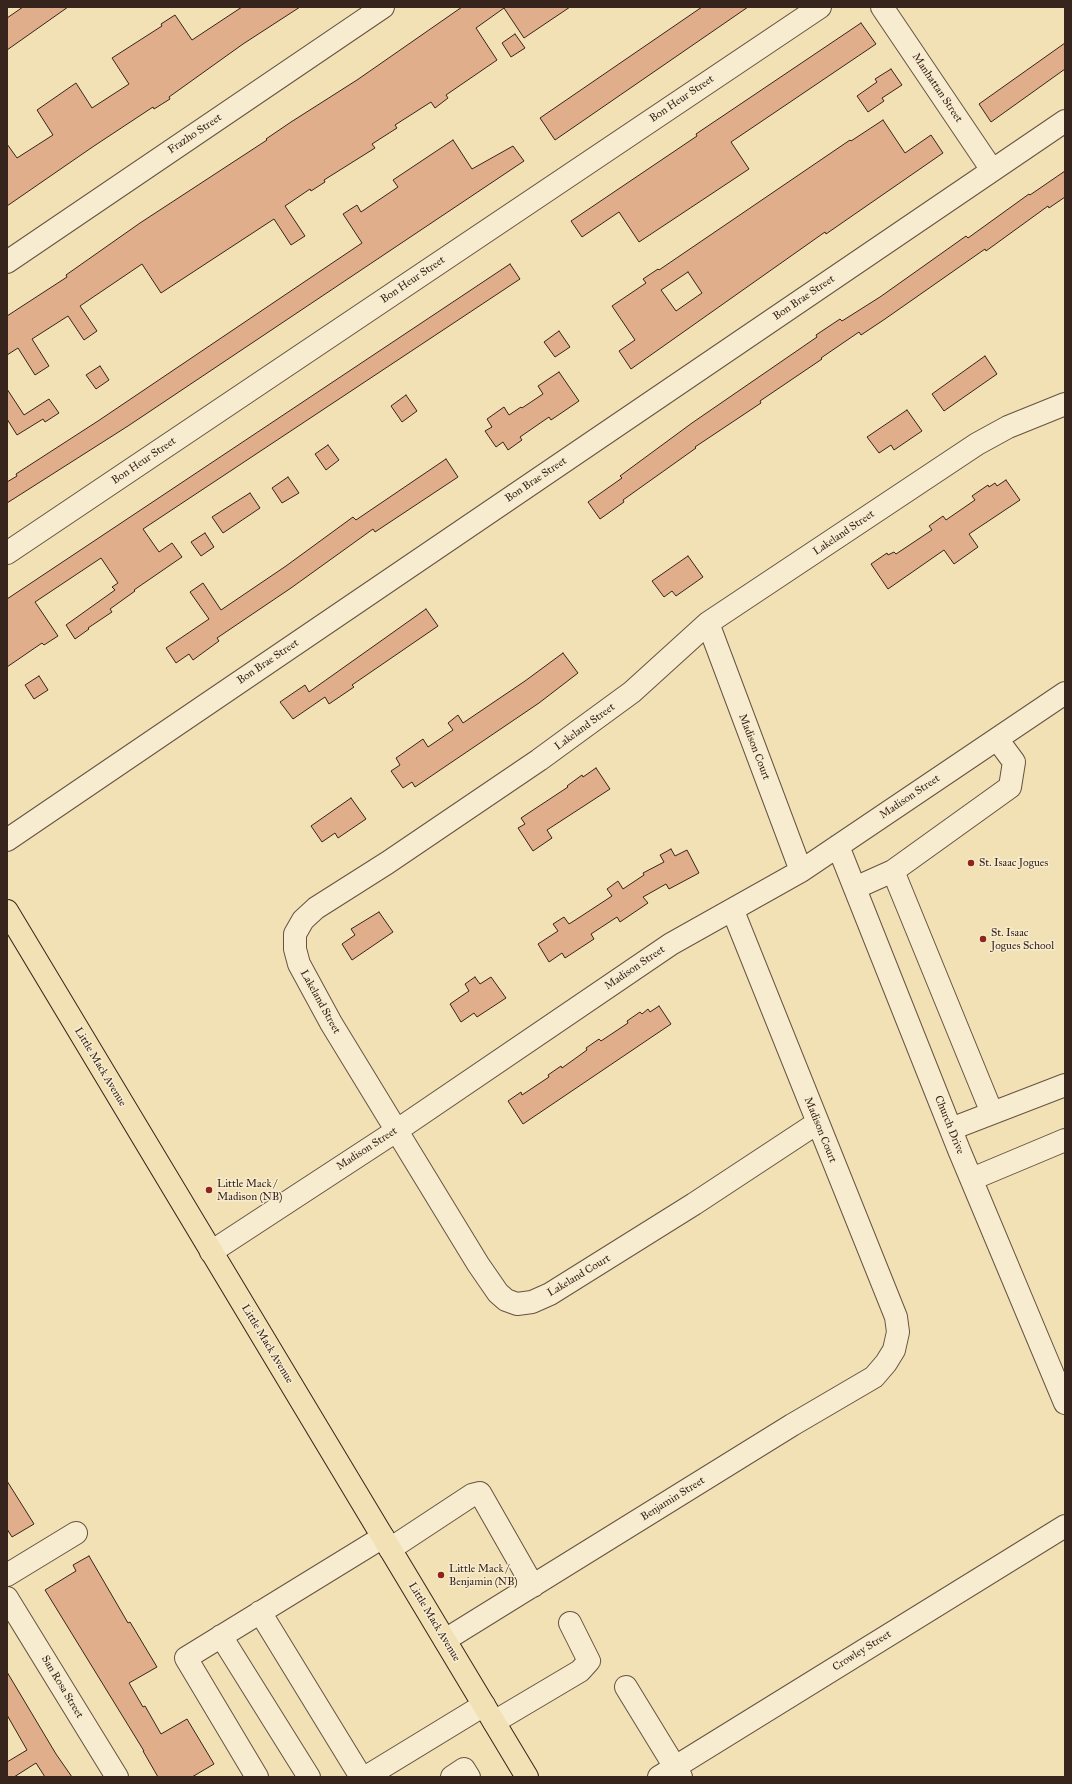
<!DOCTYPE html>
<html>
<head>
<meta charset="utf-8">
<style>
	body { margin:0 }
	#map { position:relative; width:1072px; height:1784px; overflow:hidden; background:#f2e1b5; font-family:"IM FELL Great Primer",serif }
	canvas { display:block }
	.frame { position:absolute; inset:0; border:8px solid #37241c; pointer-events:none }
</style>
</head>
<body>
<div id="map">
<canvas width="1072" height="1784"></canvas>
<div class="frame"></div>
</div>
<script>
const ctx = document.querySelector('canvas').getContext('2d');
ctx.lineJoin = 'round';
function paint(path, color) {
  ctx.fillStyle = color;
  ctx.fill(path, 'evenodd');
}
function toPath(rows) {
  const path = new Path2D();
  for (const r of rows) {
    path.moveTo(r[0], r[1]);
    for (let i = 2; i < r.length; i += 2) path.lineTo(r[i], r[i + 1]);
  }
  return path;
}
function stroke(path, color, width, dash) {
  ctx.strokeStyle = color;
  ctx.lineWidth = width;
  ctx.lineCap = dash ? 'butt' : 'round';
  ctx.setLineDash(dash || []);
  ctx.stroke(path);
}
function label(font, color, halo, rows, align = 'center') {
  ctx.font = font + ' "IM FELL Great Primer",serif';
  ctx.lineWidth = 3;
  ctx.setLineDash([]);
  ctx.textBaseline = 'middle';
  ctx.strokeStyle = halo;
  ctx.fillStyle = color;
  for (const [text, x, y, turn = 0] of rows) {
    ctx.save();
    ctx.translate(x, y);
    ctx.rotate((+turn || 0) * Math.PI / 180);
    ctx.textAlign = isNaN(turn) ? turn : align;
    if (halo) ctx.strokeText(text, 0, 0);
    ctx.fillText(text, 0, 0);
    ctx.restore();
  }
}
const building = toPath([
	[23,7,68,7,7,50,7,18,23,7],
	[242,7,300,7,243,44,169,97,170,99,154,109,153,107,94,146,7,206,7,144,17,158,53,135,37,110,76,83,92,108,129,84,112,58,162,26,161,24,175,15,192,40,242,7],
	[462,7,570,7,524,38,504,8,476,28,497,60,446,95,448,98,435,108,431,102,395,125,397,128,372,144,375,148,324,180,325,182,311,191,310,189,285,206,305,236,291,245,274,219,161,293,142,264,80,306,97,331,84,340,68,316,32,339,49,366,35,375,18,348,7,355,7,316,67,277,66,275,140,223,267,140,266,139,291,122,357,80,462,7],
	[702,7,748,7,555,140,540,118,702,7],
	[861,23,876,44,731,142,749,169,639,242,619,212,582,237,571,221,697,136,696,134,861,23],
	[515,34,525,48,511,57,502,43,515,34],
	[1065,43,1065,69,991,122,979,104,1065,43],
	[891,69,902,85,882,98,884,101,868,112,857,96,877,82,875,79,891,69],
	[883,120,905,153,931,135,943,153,826,234,825,232,631,369,619,351,635,340,612,306,646,283,643,279,658,269,659,270,850,140,851,141,883,120],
	[688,272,702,293,676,311,661,290,688,272],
	[453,140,472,169,513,146,524,161,128,426,7,503,7,482,17,476,16,474,98,421,362,243,343,214,357,205,361,212,398,187,393,180,453,140],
	[1065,171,1065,197,1049,208,1048,206,986,251,985,249,885,319,861,335,859,332,821,358,822,359,760,401,761,403,695,447,696,448,623,500,624,502,600,519,588,502,622,478,620,476,692,423,817,337,816,335,840,319,842,321,880,297,966,236,968,238,1029,194,1030,195,1065,171],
	[510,264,520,279,143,529,159,552,172,543,182,557,134,590,135,591,110,609,112,612,88,628,89,629,75,639,66,625,115,590,112,587,118,583,101,558,35,602,58,636,44,645,42,643,7,667,7,599,510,264],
	[559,331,570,347,555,357,544,342,559,331],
	[985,356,997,374,944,411,932,394,985,356],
	[100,366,109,380,96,389,86,375,100,366],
	[559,372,579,401,551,420,549,417,520,437,522,440,508,450,503,442,496,447,485,431,492,427,487,419,504,407,509,415,521,407,522,408,543,394,538,386,559,372],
	[7,389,24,415,49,399,59,413,45,422,43,419,17,435,7,419,7,389],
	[406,395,417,411,402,422,391,406,406,395],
	[907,410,922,431,894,450,891,445,879,453,867,437,907,410],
	[328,445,339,460,326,470,315,454,328,445],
	[446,459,458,477,375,532,373,529,291,588,217,638,219,641,193,660,189,654,176,663,166,648,209,619,190,592,203,583,221,610,286,566,353,517,356,520,446,459],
	[288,477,299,493,282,503,272,488,288,477],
	[1006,480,1020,500,969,534,978,547,954,564,944,550,888,589,871,564,887,553,888,555,894,552,896,554,932,530,929,526,943,516,946,520,975,500,972,496,988,485,989,487,995,483,997,486,1006,480],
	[250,493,260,508,223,533,212,517,250,493],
	[205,533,214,547,201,556,191,542,205,533],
	[688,556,703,577,676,596,672,591,664,597,652,581,688,556],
	[426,609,438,626,352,685,354,687,329,704,325,697,293,719,280,702,305,685,309,692,426,609],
	[563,653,578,673,539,703,415,787,412,782,403,788,391,771,400,765,396,758,423,739,428,747,453,730,448,723,458,715,463,723,525,681,563,653],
	[39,676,48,690,34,699,25,685,39,676],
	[596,768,610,789,547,830,552,838,533,851,518,828,525,824,521,818,568,787,567,786,582,775,583,777,596,768],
	[351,798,366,819,338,838,335,833,322,842,311,826,351,798],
	[671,849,675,856,687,850,699,873,669,889,666,884,643,897,648,903,620,922,617,917,591,934,594,939,565,958,562,953,549,962,538,944,558,931,553,924,564,917,569,924,580,917,612,896,607,889,618,881,623,889,644,875,643,873,664,862,660,855,671,849],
	[379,912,393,932,352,960,342,944,355,935,351,929,379,912],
	[475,977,480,984,491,977,506,998,477,1017,474,1013,461,1022,450,1004,469,991,465,984,475,977],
	[659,1006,671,1024,523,1124,508,1101,521,1092,522,1095,549,1077,548,1075,561,1066,562,1068,587,1050,586,1048,599,1039,601,1041,628,1023,627,1021,640,1012,642,1014,648,1009,650,1012,659,1006],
	[7,1481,34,1524,12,1537,7,1529,7,1481],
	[89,1556,128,1623,130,1622,157,1667,129,1683,143,1707,145,1706,161,1734,187,1719,214,1764,192,1777,158,1777,143,1751,144,1751,45,1590,76,1571,73,1565,89,1556],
	[7,1672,56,1754,72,1777,45,1777,36,1763,14,1777,7,1777,7,1762,27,1750,7,1715,7,1672]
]);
paint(building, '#e1ae8b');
stroke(building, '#37241c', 1);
const minor = toPath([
	[882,7,992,170],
	[7,262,383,7],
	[7,553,820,7],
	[708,623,801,871],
	[7,840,1065,121],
	[838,846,959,1150,1065,1403],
	[855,888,893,871],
	[992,1113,893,871,1010,787,1014,762,997,739],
	[817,1123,694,1204,550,1294,532,1302,517,1304,506,1300,498,1293,478,1264,331,1023,299,964,295,949,295,934,303,920,316,908,387,863,539,760,632,692,708,623,977,444,1008,427,1065,404],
	[951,1129,1065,1085],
	[972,1179,1065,1140],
	[211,1252,396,1131,671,944,801,871,1065,693],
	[390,1549,472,1495,480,1493,533,1586],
	[7,1575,76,1533],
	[7,1598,117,1777],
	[260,1612,361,1777],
	[221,1636,309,1777],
	[445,1640,792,1425,874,1377,886,1363,894,1350,898,1332,896,1317,733,911],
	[626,1687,681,1777],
	[494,1722,580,1671,589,1661,570,1623],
	[257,1777,186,1658,383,1537],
	[366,1777,484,1705],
	[452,1777,464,1769,469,1777],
	[659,1777,1065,1526]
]);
const major = toPath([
	[7,911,527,1777]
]);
stroke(minor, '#665342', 24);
stroke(major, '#37241c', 24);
stroke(minor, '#f7eccf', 22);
stroke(major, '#f2e1b5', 22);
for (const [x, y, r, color] of [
	[971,863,4,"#8f2418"],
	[983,939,4,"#8f2418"],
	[209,1190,4,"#8f2418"],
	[441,1575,4,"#8f2418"]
]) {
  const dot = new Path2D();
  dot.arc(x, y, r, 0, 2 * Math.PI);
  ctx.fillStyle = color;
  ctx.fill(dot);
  stroke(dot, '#f7eccf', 1.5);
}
label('11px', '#37241c', '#f7eccf', [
	["Manhattan Street",937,88,56],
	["Bon Heur Street",682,99,-34],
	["Frazho Street",195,134,-34],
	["Bon Heur Street",413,280,-34],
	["Bon Brae Street",804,298,-34],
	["Bon Heur Street",144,461,-34],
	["Bon Brae Street",536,480,-34],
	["Lakeland Street",844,533,-34],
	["Bon Brae Street",268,662,-34],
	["Lakeland Street",585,727,-36],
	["Madison Court",754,747,69],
	["Madison Street",910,797,-34],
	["Madison Street",635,968,-34],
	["Lakeland Street",320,1002,61],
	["Little Mack Avenue",100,1067,59],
	["Church Drive",949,1125,68],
	["Madison Court",820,1130,68],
	["Madison Street",367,1149,-33],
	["Lakeland Court",579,1276,-31],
	["Little Mack Avenue",267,1344,59],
	["Benjamin Street",673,1499,-32],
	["Little Mack Avenue",434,1622,59],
	["Crowley Street",862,1651,-32],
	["San Rosa Street",62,1687,59]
]);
label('11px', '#37241c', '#f7eccf', [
	["St. Isaac Jogues",979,863],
	["St. Isaac",991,933],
	["Jogues School",991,946],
	["Little Mack /",217,1184],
	["Madison (NB)",217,1197],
	["Little Mack /",449,1569],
	["Benjamin (NB)",449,1582]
], 'left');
</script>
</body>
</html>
